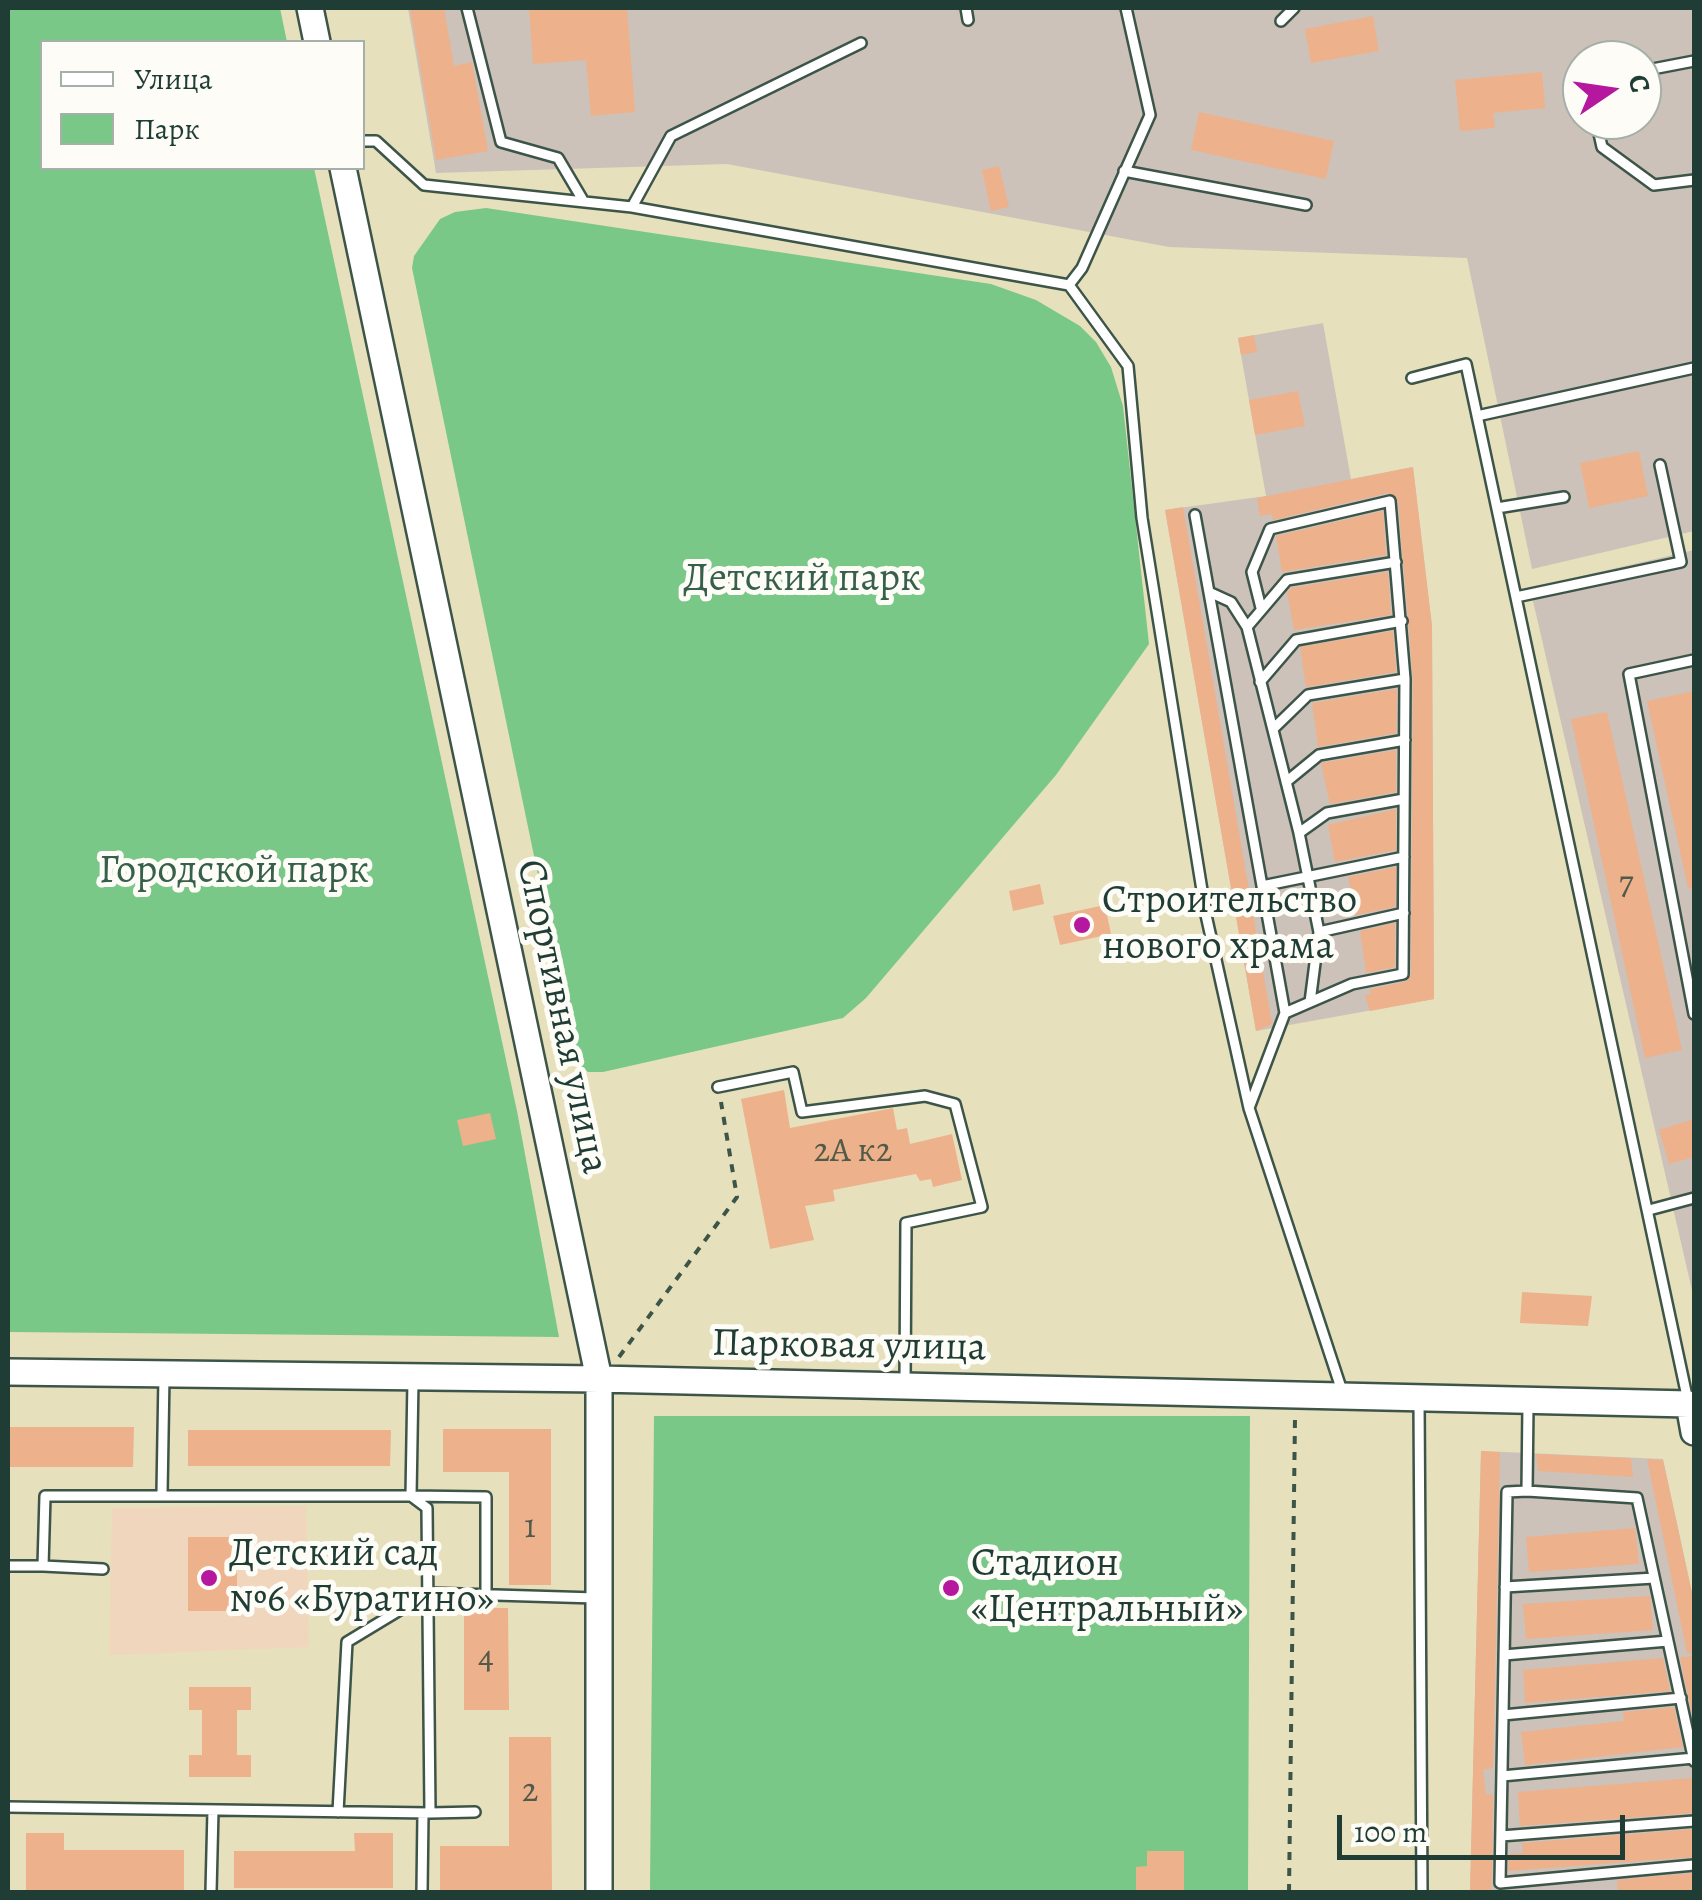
<!DOCTYPE html>
<html>
<head>
<meta charset="utf-8">
<style>
	body { margin:0 }
	#map { position:relative; width:1702px; height:1900px; overflow:hidden; background:#e7e0bc; font-family:Alegreya,serif }
	canvas { display:block }
	.frame { position:absolute; inset:0; border:10px solid #1f3d34; pointer-events:none }
	.legend { position:absolute; left:40px; top:40px; width:325px; height:130px; box-sizing:border-box; background:#fdfcf7; border:2px solid #a4b0a9; margin:0; padding:12px 18px; list-style:none; font-size:30px; color:#1f3d34 }
	.legend li { display:flex; align-items:center; gap:20px; height:50px }
	.legend b { width:50px; border:2px solid #a4b0a9 }
	.north { position:absolute; left:1562px; top:40px; width:100px; height:100px; box-sizing:border-box; background:#fdfcf7; border:2px solid #a4b0a9; border-radius:50%; rotate:77deg; font-size:28px; font-weight:700; line-height:40px; text-align:center; color:#1f3d34 }
	.north::after { content:''; display:block; margin:auto; width:35px; height:45px; background:#b5179e; clip-path:polygon(50% 0,100% 100%,50% 72%,0 100%) }
	.scale { position:absolute; left:1337px; top:1815px; width:288px; height:45px; box-sizing:border-box; border:5px solid #1f3d34; border-top:0; padding-left:12px; font-size:30px; line-height:35px; white-space:nowrap; color:#1f3d34; -webkit-text-stroke:8px #fdfcf7; paint-order:stroke }
</style>
</head>
<body>
<div id="map">
<canvas width="1702" height="1900"></canvas>
<div class="frame"></div>
<ul class="legend">
<li><b style="height:12px;background:#fff"></b>Улица</li>
<li><b style="height:28px;background:#7ac888"></b>Парк</li>
</ul>
<div class="north">С</div>
<div class="scale">100 m</div>
</div>
<script>
const ctx = document.querySelector('canvas').getContext('2d');
ctx.lineJoin = 'round';
function paint(path, color) {
  ctx.fillStyle = color;
  ctx.fill(path, 'evenodd');
}
function toPath(rows) {
  const path = new Path2D();
  for (const r of rows) {
    path.moveTo(r[0], r[1]);
    for (let i = 2; i < r.length; i += 2) path.lineTo(r[i], r[i + 1]);
  }
  return path;
}
function stroke(path, color, width, dash) {
  ctx.strokeStyle = color;
  ctx.lineWidth = width;
  ctx.lineCap = dash ? 'butt' : 'round';
  ctx.setLineDash(dash || []);
  ctx.stroke(path);
}
function label(font, color, halo, rows, align = 'center') {
  ctx.font = font + ' Alegreya,serif';
  ctx.lineWidth = 10;
  ctx.setLineDash([]);
  ctx.textBaseline = 'middle';
  ctx.strokeStyle = halo;
  ctx.fillStyle = color;
  for (const [text, x, y, turn = 0] of rows) {
    ctx.save();
    ctx.translate(x, y);
    ctx.rotate((+turn || 0) * Math.PI / 180);
    ctx.textAlign = isNaN(turn) ? turn : align;
    if (halo) ctx.strokeText(text, 0, 0);
    ctx.fillText(text, 0, 0);
    ctx.restore();
  }
}
paint(toPath([
	[306,1506,309,1647,109,1655,112,1508]
]), '#efd6bc');
paint(toPath([
	[408,8,1694,8,1694,531,1532,569,1467,258,1169,247,727,164,436,173],
	[1582,60,1642,60,1642,120,1582,120],
	[1323,323,1351,479,1413,467,1432,626,1434,999,1256,1031,1165,510,1266,496,1238,338],
	[1694,550,1694,1299,1530,588],
	[1481,1451,1663,1459,1694,1602,1694,1892,1470,1892]
]), '#cdc2b9');
paint(toPath([
	[8,8,280,8,287,42,42,42,42,168,314,168,517,1111,559,1337,8,1332],
	[486,208,991,284,1036,300,1080,326,1096,342,1111,367,1123,406,1149,644,1056,775,866,998,843,1018,603,1072,588,1072,577,1063,412,268,414,256,440,219,455,212],
	[654,1416,1250,1416,1248,1892,650,1890]
]), '#7ac888');
paint(toPath([
	[410,8,444,8,454,66,472,62,488,151,436,160],
	[529,8,627,8,635,112,591,116,586,60,533,64],
	[1373,16,1379,51,1311,63,1305,29],
	[1542,72,1545,108,1493,113,1495,128,1460,131,1455,80],
	[1199,112,1334,141,1326,179,1191,150],
	[999,166,1009,207,991,211,982,170],
	[1254,335,1257,352,1241,355,1238,338],
	[1298,391,1305,426,1255,435,1249,400],
	[1639,451,1648,496,1589,508,1580,463],
	[1413,467,1432,626,1434,999,1370,1011,1365,995,1371,994,1370,989,1405,982,1411,974,1413,679,1398,500,1388,493,1273,520,1272,514,1260,516,1257,498],
	[1183,507,1272,1024,1256,1031,1165,510],
	[1383,511,1386,555,1282,572,1276,536],
	[1388,572,1391,615,1294,630,1287,592,1291,588],
	[1393,631,1396,672,1306,687,1300,647],
	[1397,689,1396,733,1318,747,1312,703],
	[1694,691,1694,888,1688,888,1647,701],
	[1607,712,1682,1050,1645,1058,1571,719],
	[1396,750,1396,792,1330,804,1321,763],
	[1396,809,1396,850,1335,862,1328,825],
	[1396,867,1395,907,1356,915,1348,877],
	[1040,884,1044,904,1013,911,1009,891],
	[1105,905,1111,934,1060,945,1053,916],
	[1395,923,1395,967,1366,973,1360,931],
	[784,1090,790,1128,893,1108,897,1130,907,1128,910,1144,952,1134,962,1180,933,1187,931,1179,920,1181,916,1174,833,1190,835,1201,805,1206,814,1240,770,1249,741,1099],
	[490,1113,496,1139,463,1146,457,1120],
	[1694,1119,1694,1157,1669,1164,1659,1130],
	[1522,1292,1592,1296,1588,1326,1520,1323],
	[8,1427,134,1427,133,1467,8,1467],
	[443,1429,551,1429,551,1585,509,1585,509,1472,443,1472],
	[188,1430,391,1430,390,1466,188,1466],
	[1481,1451,1500,1452,1493,1768,1483,1770,1486,1795,1493,1794,1492,1872,1491,1892,1470,1892],
	[1536,1454,1631,1458,1633,1477,1538,1471],
	[1647,1459,1663,1460,1694,1602,1694,1653,1687,1653],
	[1635,1528,1639,1564,1529,1572,1526,1537],
	[188,1537,237,1537,237,1611,188,1611],
	[1650,1596,1653,1630,1526,1639,1523,1604],
	[464,1608,508,1608,509,1710,464,1710],
	[1694,1656,1694,1725,1680,1657],
	[1663,1658,1670,1691,1525,1703,1523,1670],
	[189,1687,251,1687,251,1710,237,1710,237,1755,251,1755,251,1777,189,1777,189,1755,202,1755,202,1710,189,1710],
	[1674,1707,1683,1747,1525,1765,1521,1732,1624,1721,1623,1712],
	[509,1737,551,1737,552,1891,440,1891,440,1846,509,1846],
	[1692,1778,1694,1813,1520,1826,1518,1792],
	[1694,1829,1694,1857,1508,1871,1509,1854,1523,1853,1522,1843],
	[26,1833,64,1833,64,1850,184,1850,184,1890,26,1890],
	[354,1833,393,1833,393,1888,234,1888,234,1851,355,1851],
	[1147,1851,1184,1851,1184,1892,1136,1892,1136,1867,1147,1866],
	[1694,1873,1694,1892,1618,1892,1617,1880]
]), '#edb18c');
const lane = toPath([
	[467,8,501,142,558,158,584,202],
	[966,8,968,20],
	[1281,21,1294,8],
	[1642,71,1694,61],
	[1596,120,1602,147,1654,185,1694,180],
	[362,141,376,141,424,185,632,207,1069,285,1128,366,1142,518,1206,915,1249,1108,1343,1394],
	[1124,171,1306,205],
	[632,207,671,136,861,43],
	[1069,285,1082,268,1150,115,1126,8],
	[1412,378,1466,364,1688,1401],
	[1477,416,1694,368],
	[1497,508,1564,497],
	[1195,515,1285,1013,1249,1108],
	[1209,592,1231,602,1247,627,1299,833,1319,932,1310,1002],
	[1516,597,1681,562,1660,465],
	[1261,608,1252,572,1270,529,1390,501,1405,679,1403,974,1352,984,1285,1013],
	[1247,627,1287,580,1396,562],
	[1694,660,1629,674,1694,1014],
	[1260,682,1296,640,1402,621],
	[1273,729,1308,695,1405,679],
	[1286,782,1319,755,1405,740],
	[1299,833,1327,813,1404,799],
	[1262,886,1404,857],
	[1319,932,1404,913],
	[718,1087,793,1072,802,1112,925,1096,955,1104,982,1207,906,1223,905,1383],
	[1649,1210,1694,1198],
	[1419,1400,1422,1892],
	[1528,1404,1527,1491,1507,1492,1500,1883,1694,1865],
	[1527,1491,1637,1498,1694,1761],
	[162,1493,164,1376],
	[8,1566,43,1566,45,1496,411,1496,413,1380],
	[43,1566,103,1569],
	[1505,1587,1654,1578],
	[1504,1655,1668,1641],
	[1503,1715,1681,1698],
	[1502,1776,1694,1758],
	[8,1807,430,1813,427,1508,411,1496,486,1497,486,1595],
	[338,1812,347,1642,428,1593,596,1598],
	[430,1813,475,1812],
	[1501,1836,1694,1821],
	[211,1892,213,1810],
	[422,1892,423,1813]
]);
const secondary = toPath([
	[310,8,317,42],
	[343,168,599,1379,599,1892],
	[8,1372,599,1379,1689,1404,1694,1432]
]);
stroke(lane, '#3d5548', 14);
stroke(secondary, '#3d5548', 30);
stroke(toPath([
	[619,1357,737,1197,721,1102],
	[1289,1892,1295,1417]
]), '#3d5548', 4, [8, 8]);
stroke(lane, '#fff', 9);
stroke(secondary, '#fff', 25);
for (const [x, y, r, color] of [
	[1082,925,10,"#b5179e"],
	[209,1578,10,"#b5179e"],
	[951,1588,10,"#b5179e"]
]) {
  const dot = new Path2D();
  dot.arc(x, y, r, 0, 2 * Math.PI);
  ctx.fillStyle = color;
  ctx.fill(dot);
  stroke(dot, '#fdfcf7', 4);
}
label('35px', '#525a4a', null, [
	["7",1626,885],
	["2А к2",853,1152],
	["1",530,1528],
	["4",486,1659],
	["2",530,1792]
]);
label('40px', '#366049', '#fdfcf7', [
	["Детский парк",802,580],
	["Городской парк",234,872]
]);
label('40px', '#1f3d34', '#fdfcf7', [
	["Строительство",1102,902],
	["нового храма",1102,948],
	["Детский сад",229,1555],
	["№6 «Буратино»",229,1601],
	["Стадион",971,1565],
	["«Центральный»",971,1611]
], 'left');
label('40px', '#1f3d34', '#fdfcf7', [
	["Спортивная улица",561,1017,78],
	["Парковая улица",849,1347,1]
]);
</script>
</body>
</html>
